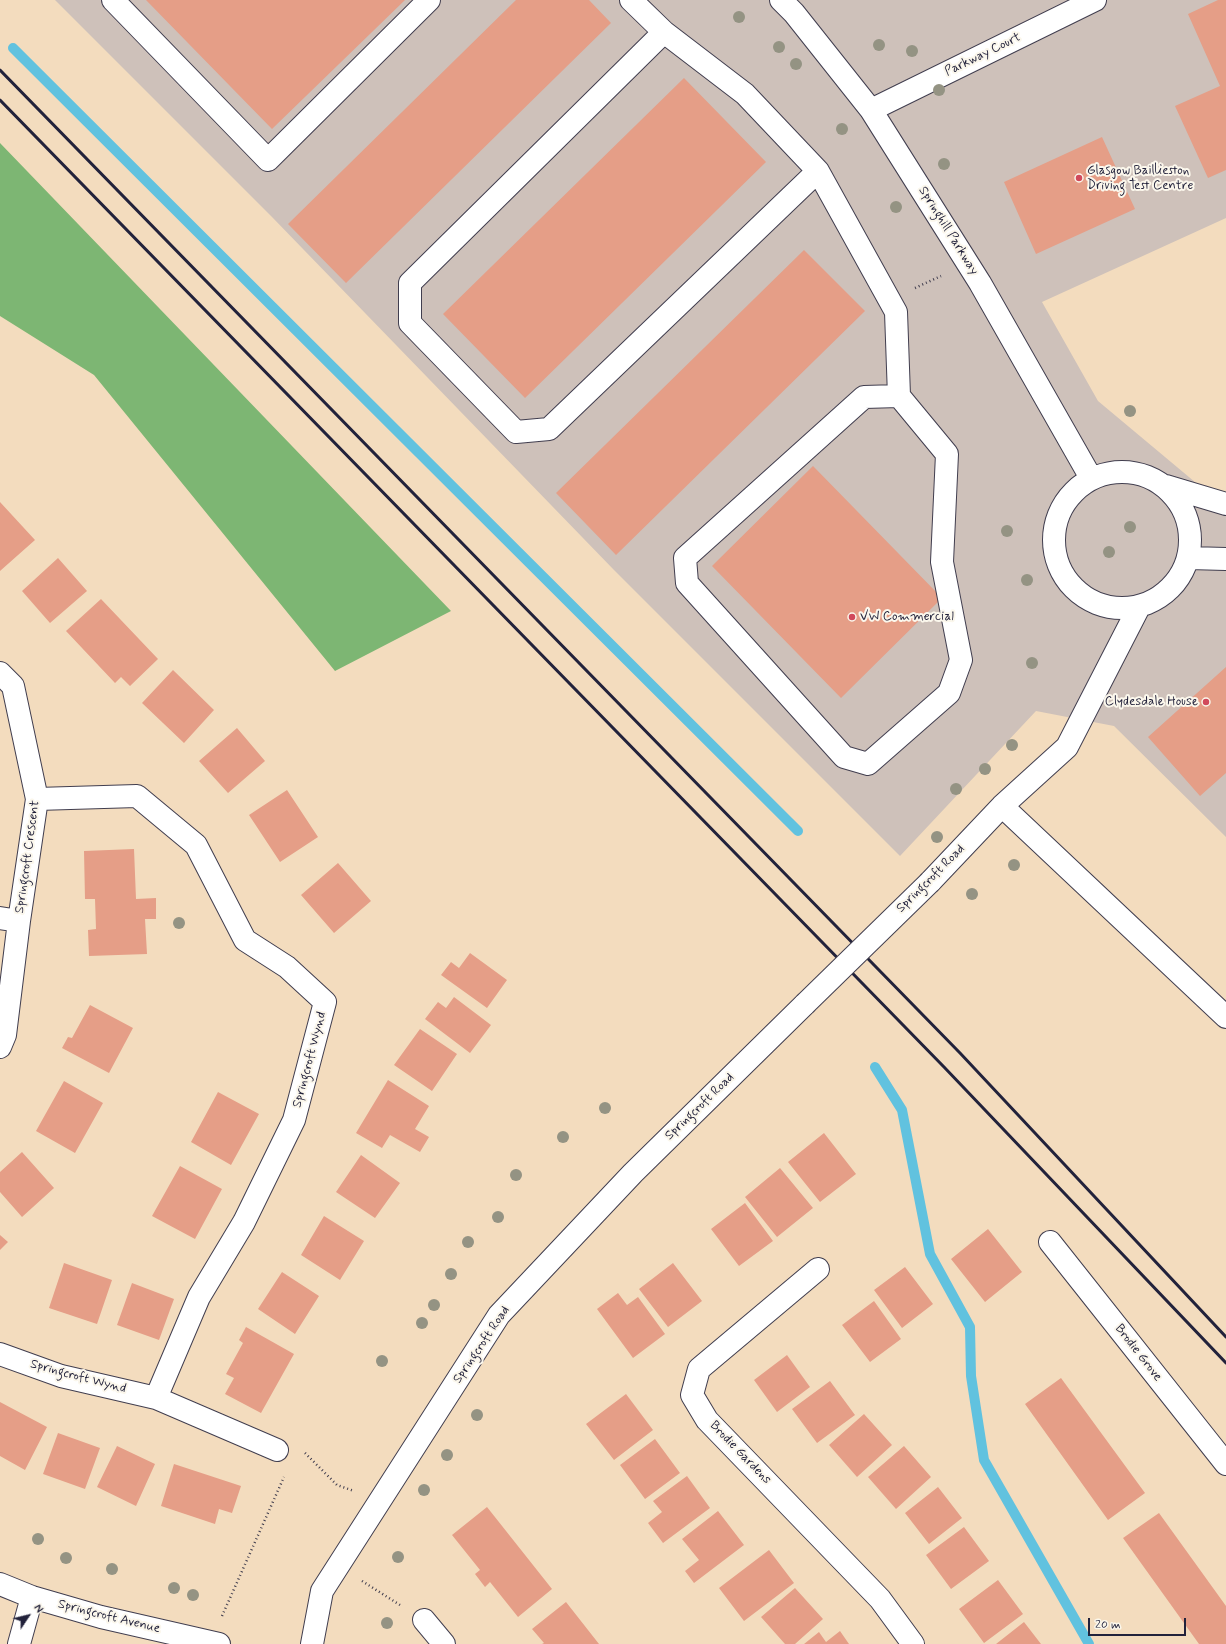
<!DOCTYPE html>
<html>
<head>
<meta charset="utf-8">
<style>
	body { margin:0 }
	#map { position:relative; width:1226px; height:1644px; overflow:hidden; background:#f3dcbe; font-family:Mynerve,sans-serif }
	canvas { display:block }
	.north { position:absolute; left:8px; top:1596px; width:40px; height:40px; -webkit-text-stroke:3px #fbf7ec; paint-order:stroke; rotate:55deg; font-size:11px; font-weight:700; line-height:16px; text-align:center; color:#22223b }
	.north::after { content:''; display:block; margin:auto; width:14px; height:18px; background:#22223b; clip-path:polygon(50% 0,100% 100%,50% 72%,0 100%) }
	.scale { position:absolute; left:1088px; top:1618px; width:98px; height:18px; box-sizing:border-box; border:2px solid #22223b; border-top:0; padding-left:5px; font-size:12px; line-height:14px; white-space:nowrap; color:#22223b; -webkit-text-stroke:3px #fbf7ec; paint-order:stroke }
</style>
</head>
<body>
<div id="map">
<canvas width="1226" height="1644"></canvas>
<div class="north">N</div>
<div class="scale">20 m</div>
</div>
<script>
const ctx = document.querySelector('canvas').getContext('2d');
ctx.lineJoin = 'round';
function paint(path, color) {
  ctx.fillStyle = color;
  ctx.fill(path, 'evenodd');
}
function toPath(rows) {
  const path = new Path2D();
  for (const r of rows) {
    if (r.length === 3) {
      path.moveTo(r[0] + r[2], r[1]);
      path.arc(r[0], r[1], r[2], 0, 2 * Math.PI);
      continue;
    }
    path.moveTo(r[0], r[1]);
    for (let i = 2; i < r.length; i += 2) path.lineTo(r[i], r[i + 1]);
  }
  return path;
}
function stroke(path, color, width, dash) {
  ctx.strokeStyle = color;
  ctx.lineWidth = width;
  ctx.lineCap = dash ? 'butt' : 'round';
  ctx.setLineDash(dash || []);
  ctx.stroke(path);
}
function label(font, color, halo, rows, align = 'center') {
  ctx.font = font + ' Mynerve,sans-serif';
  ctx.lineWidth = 4;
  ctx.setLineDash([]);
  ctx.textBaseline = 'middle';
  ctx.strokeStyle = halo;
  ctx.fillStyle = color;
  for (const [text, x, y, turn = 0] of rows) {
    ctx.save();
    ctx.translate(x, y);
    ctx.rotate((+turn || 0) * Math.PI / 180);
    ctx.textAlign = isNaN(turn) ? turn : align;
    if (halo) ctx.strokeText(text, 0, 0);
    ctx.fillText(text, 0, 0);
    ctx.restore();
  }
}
paint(toPath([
	[55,0,1226,0,1226,218,1042,302,1098,401,1226,508,1226,837,1114,726,1036,711,900,856,614,570,272,217]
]), '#cec1ba');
paint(toPath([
	[0,143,451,611,335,671,94,375,0,316]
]), '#7db673');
stroke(toPath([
	[13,48,798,831],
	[875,1067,902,1110,930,1254,970,1327,971,1376,984,1460,1089,1644]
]), '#61c2df', 10);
paint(toPath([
	[146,0,405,0,272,129],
	[516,0,589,0,611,23,346,283,288,224],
	[1218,0,1226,0,1226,170,1208,178,1175,106,1220,86,1188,14],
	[684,78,766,162,525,398,443,314],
	[1102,137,1135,209,1036,254,1004,182],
	[804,250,865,311,616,555,556,493],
	[813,466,942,598,841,698,712,566],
	[0,502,35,540,0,571],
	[58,558,87,591,50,623,22,591],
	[101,599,158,659,130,686,121,677,115,683,66,631],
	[1226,667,1226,773,1200,796,1148,737],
	[173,670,214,710,184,743,142,703],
	[237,728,265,761,228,793,199,761],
	[287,790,318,837,280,862,249,815],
	[134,849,136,899,156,898,156,919,145,919,147,954,89,956,88,930,96,929,95,899,85,899,84,851],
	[338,863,371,901,334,933,301,895],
	[470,953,507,980,487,1008,441,975,451,962,459,968],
	[454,997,491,1025,470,1053,425,1019,438,1002,446,1008],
	[90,1005,133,1028,109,1073,62,1048,68,1037,72,1038],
	[420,1029,457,1054,432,1091,394,1065],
	[388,1080,429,1106,415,1129,429,1137,420,1152,390,1135,382,1148,356,1133],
	[64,1081,103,1103,75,1153,36,1131],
	[218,1092,259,1114,231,1165,191,1142],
	[824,1133,856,1174,820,1202,788,1162],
	[22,1152,54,1188,22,1217,0,1192,0,1172],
	[361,1155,400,1183,375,1218,336,1192],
	[180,1166,222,1189,195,1239,152,1216],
	[780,1168,813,1208,777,1237,745,1197],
	[745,1203,773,1241,739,1266,711,1229],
	[324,1216,364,1241,340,1280,301,1255],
	[988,1229,1022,1272,985,1302,951,1259],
	[0,1235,8,1242,0,1250],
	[64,1263,112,1280,97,1324,49,1308],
	[673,1263,702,1301,668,1327,639,1289],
	[905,1267,933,1304,902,1328,874,1290],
	[282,1272,319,1296,295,1334,258,1309],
	[132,1283,174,1299,159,1340,117,1325],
	[618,1293,627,1305,638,1297,665,1334,633,1358,597,1309],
	[874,1301,901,1339,870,1362,842,1325],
	[246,1327,294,1354,261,1413,225,1394,234,1378,226,1374,243,1343,239,1340],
	[787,1355,810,1387,777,1412,754,1380],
	[1061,1378,1145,1493,1108,1520,1025,1404],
	[830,1381,855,1415,817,1443,792,1409],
	[626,1394,653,1430,614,1460,586,1424],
	[0,1402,47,1427,25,1470,0,1456],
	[864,1414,892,1445,857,1477,829,1445],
	[58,1433,100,1448,85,1489,43,1474],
	[655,1439,680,1473,645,1499,620,1465],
	[117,1446,155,1464,136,1506,97,1487],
	[904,1446,931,1477,896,1509,868,1477],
	[174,1464,241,1486,232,1513,219,1509,215,1524,161,1506],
	[687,1476,710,1508,663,1543,648,1523,662,1512,653,1501],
	[938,1487,962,1518,929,1544,905,1513],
	[487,1507,552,1589,518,1617,490,1582,485,1587,475,1574,480,1570,452,1535],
	[718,1511,744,1545,694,1583,685,1571,699,1560,682,1539],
	[1159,1513,1226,1606,1226,1644,1199,1644,1123,1538],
	[964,1527,989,1561,951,1589,926,1555],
	[769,1550,794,1583,744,1621,719,1588],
	[998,1580,1023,1614,984,1643,959,1609],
	[795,1588,823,1619,795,1644,785,1644,761,1617],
	[566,1602,599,1644,542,1644,544,1643,532,1629],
	[1024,1622,1041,1644,996,1644],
	[840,1631,849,1644,804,1644,819,1632,826,1642]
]), '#e59e87');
const minor = toPath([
	[113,0,268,160,429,0],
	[631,0,664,32,745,94,818,171,896,312,899,396],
	[781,0,794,13,871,110,980,283,1091,478],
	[664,32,410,283,410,323,516,432,549,429,818,171],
	[871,110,1095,0],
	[899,396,947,454,942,562,961,660,949,693,868,764,844,757,687,583,685,558,864,397,899,396],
	[1122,540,68],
	[1166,486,1226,504],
	[1189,558,1226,559],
	[0,673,13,686,37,799,19,921,5,1035,0,1047],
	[37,799,137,796,196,845,245,940,287,967,325,1002,294,1120,244,1222,199,1297,156,1398],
	[1002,806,1226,1017],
	[930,882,1002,806,1067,747,1139,607],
	[0,918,19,921],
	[1050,1242,1226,1464],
	[818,1269,699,1369,692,1395,707,1420,880,1599,913,1644],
	[0,1354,61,1376,156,1398,277,1450],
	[0,1584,32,1597,101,1617,219,1644],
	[424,1620,444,1644],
	[19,1644,32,1597],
	[312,1644,322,1591,499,1315,633,1173,805,1004]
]);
stroke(minor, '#413e4f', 24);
stroke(toPath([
	[915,288,941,276],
	[305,1453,337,1485,354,1491],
	[362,1581,400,1605],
	[222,1616,284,1477]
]), '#413e4f', 2.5, [1, 3]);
stroke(minor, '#fff', 22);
stroke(toPath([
	[0,70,960,1053,1226,1337],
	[0,100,944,1067,1226,1363]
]), '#22223b', 3);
const minorBridge = toPath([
	[805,1004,930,882]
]);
stroke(minorBridge, '#413e4f', 24, []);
stroke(minorBridge, '#fff', 22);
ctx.fillStyle = '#949383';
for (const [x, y] of [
	[739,17],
	[879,45],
	[779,47],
	[912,51],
	[796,64],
	[939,90],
	[842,129],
	[944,164],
	[896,207],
	[1130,411],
	[1130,527],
	[1007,531],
	[1109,552],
	[1027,580],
	[1032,663],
	[1012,745],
	[985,769],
	[956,789],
	[937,837],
	[1014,865],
	[972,894],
	[179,923],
	[605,1108],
	[563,1137],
	[516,1175],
	[498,1217],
	[468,1242],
	[451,1274],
	[434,1305],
	[422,1323],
	[382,1361],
	[477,1415],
	[447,1455],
	[424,1490],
	[38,1539],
	[398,1557],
	[66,1558],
	[112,1569],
	[174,1588],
	[193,1595],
	[387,1623]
]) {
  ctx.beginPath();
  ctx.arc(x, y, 6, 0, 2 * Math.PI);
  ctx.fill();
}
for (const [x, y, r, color] of [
	[1079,178,4,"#d1495b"],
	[852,617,4,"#d1495b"],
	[1206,702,4,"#d1495b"]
]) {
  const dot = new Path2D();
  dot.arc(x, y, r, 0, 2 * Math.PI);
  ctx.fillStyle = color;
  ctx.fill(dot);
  stroke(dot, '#fbf7ec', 1.5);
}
label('13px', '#22223b', '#fbf7ec', [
	["Parkway Court",983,55,-26],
	["Springhill Parkway",948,231,58],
	["Springcroft Crescent",28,857,-82],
	["Springcroft Road",931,879,-45],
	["Springcroft Wynd",310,1060,-75],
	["Springcroft Road",700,1107,-44],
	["Springcroft Road",482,1345,-56],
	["Brodie Grove",1138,1353,52],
	["Springcroft Wynd",78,1377,15],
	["Brodie Gardens",740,1453,46],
	["Springcroft Avenue",109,1617,14]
]);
label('13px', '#22223b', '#fbf7ec', [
	["Glasgow Baillieston",1087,171],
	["Driving Test Centre",1087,186],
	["VW Commercial",860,617],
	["Clydesdale House",1198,702,"right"]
], 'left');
</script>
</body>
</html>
